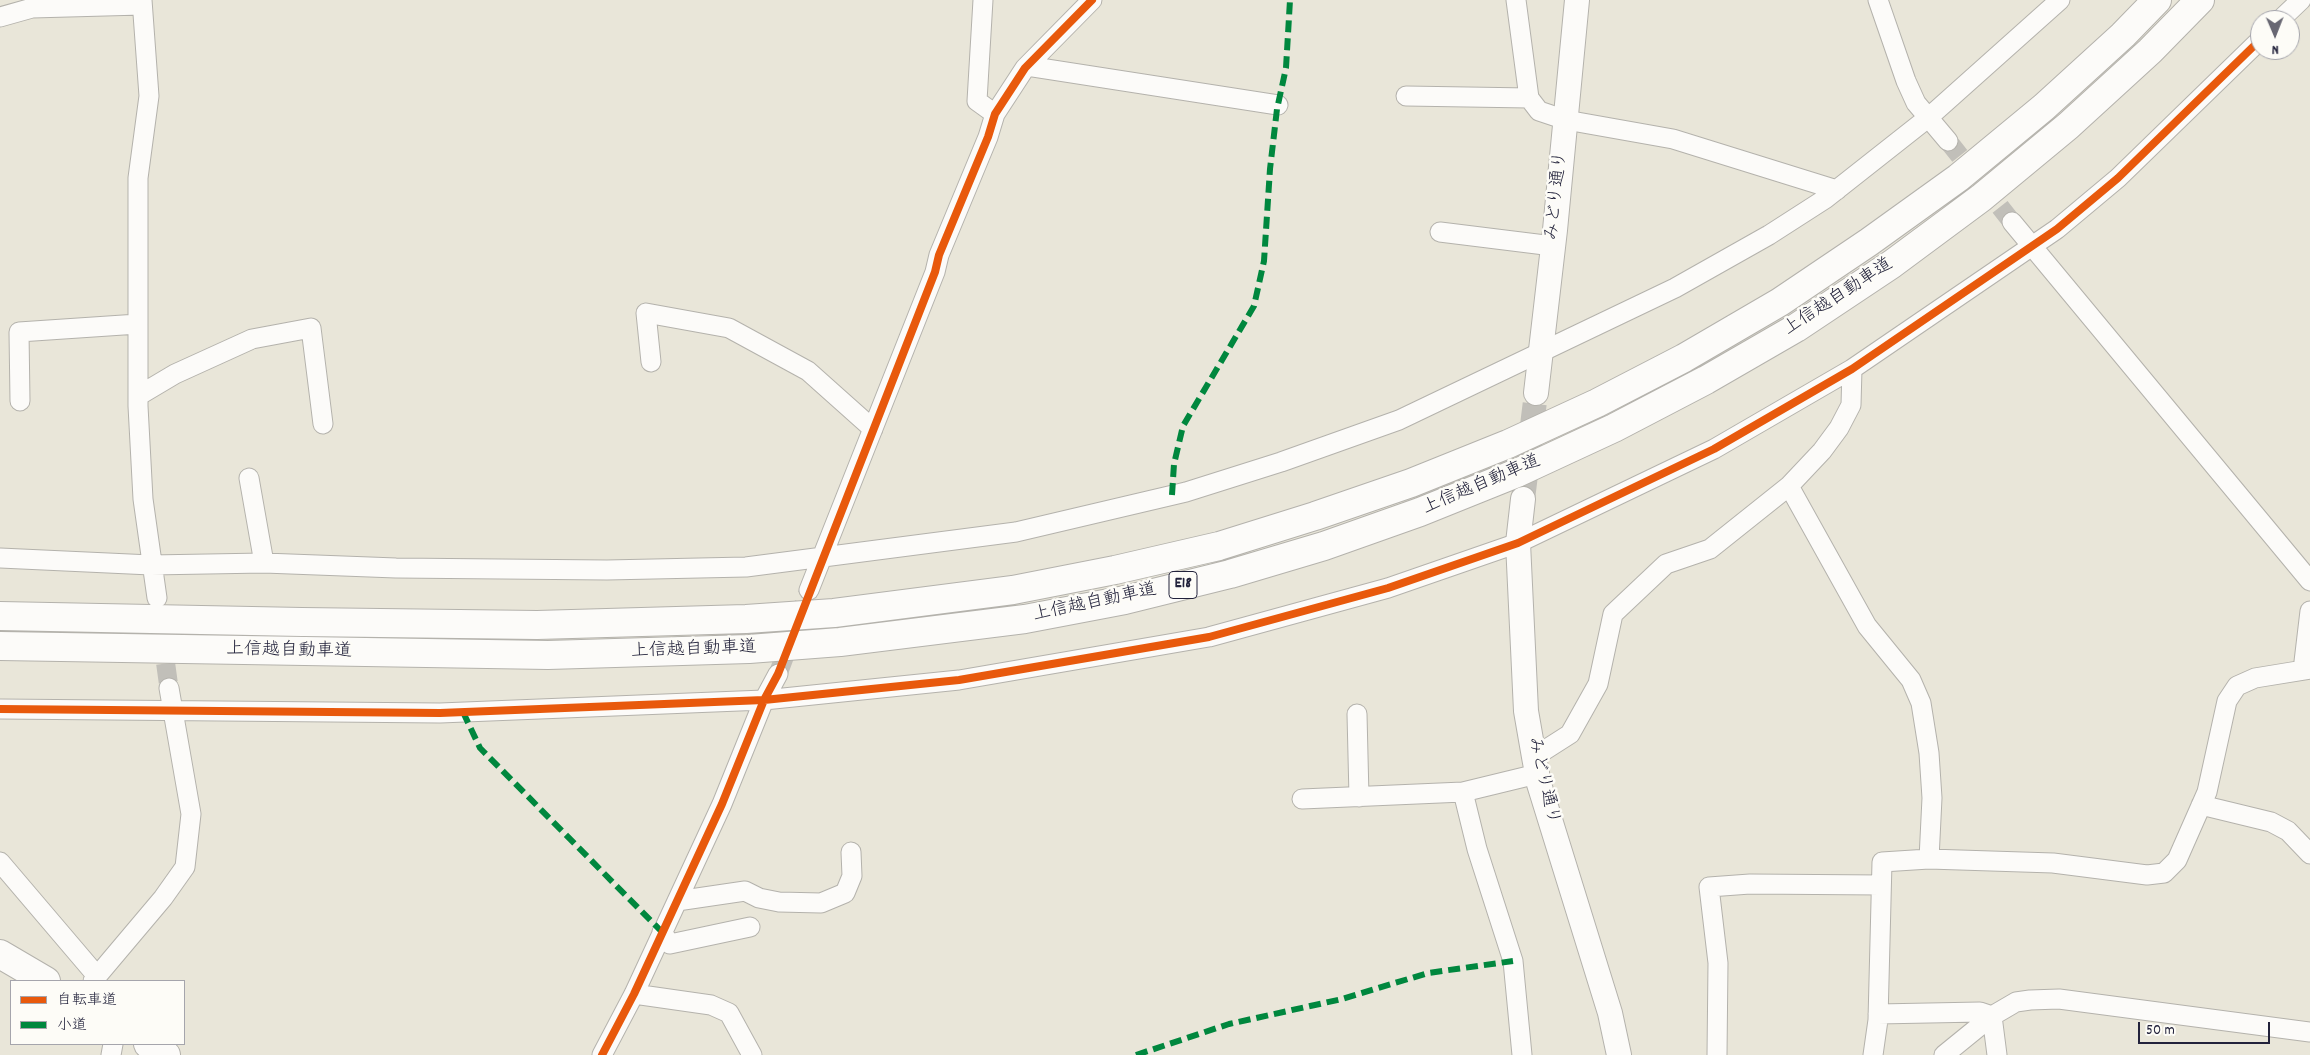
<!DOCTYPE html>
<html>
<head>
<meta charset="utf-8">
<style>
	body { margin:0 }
	#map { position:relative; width:2310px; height:1055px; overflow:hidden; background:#e9e6d9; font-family:Dekko,"Klee One",sans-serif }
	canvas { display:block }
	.legend { position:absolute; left:10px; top:980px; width:175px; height:65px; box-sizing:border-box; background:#fdfcf7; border:1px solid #a5a5ac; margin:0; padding:6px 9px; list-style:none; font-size:15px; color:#22223b }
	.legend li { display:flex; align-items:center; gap:10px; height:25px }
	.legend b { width:25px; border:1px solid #a5a5ac }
	.north { position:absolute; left:2250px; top:10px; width:50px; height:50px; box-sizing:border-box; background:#fdfcf7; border:1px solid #a5a5ac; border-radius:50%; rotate:179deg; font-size:14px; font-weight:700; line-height:20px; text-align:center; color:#22223b }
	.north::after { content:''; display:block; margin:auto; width:18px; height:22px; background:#686772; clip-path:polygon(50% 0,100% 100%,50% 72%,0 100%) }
	.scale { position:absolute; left:2138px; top:1022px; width:132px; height:22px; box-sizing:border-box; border:2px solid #22223b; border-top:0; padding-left:6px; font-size:15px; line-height:18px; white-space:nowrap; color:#22223b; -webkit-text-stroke:4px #fdfcf7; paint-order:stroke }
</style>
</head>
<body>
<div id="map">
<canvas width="2310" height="1055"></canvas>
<ul class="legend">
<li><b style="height:6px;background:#e8590c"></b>自転車道</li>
<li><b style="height:6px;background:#00873e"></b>小道</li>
</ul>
<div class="north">N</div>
<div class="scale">50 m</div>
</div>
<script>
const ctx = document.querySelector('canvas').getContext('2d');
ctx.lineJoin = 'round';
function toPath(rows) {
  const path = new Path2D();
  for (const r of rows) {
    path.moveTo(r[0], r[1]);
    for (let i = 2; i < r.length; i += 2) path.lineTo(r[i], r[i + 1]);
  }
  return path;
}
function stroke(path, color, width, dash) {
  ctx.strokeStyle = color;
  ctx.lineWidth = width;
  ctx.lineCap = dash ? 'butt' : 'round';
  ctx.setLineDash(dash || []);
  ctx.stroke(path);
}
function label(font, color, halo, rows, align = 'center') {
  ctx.font = font + ' Dekko,"Klee One",sans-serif';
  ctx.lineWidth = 5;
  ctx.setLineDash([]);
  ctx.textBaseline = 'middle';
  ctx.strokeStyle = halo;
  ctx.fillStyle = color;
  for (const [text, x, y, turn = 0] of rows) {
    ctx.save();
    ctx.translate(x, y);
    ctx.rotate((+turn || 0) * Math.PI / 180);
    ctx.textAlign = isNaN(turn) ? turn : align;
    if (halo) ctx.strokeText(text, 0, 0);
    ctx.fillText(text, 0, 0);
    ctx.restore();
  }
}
stroke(toPath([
	[1948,141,2012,222],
	[158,608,169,688],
	[778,674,809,590]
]), '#c1bfb9', 19, [19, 9]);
stroke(toPath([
	[1523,499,1536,393]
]), '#c1bfb9', 24, [24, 12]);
const minor = toPath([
	[142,0,149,96,138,178,138,406,143,499,157,598],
	[983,0,977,101,995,114],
	[1516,0,1529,98,1539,111,1566,120,1673,139,1837,190],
	[1878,0,1906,81,1916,103,1948,141],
	[0,17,32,8,142,5],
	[2280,20,2301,0],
	[1027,66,1278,105],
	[1406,96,1529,98],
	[2012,222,2310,581],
	[1440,232,1553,246],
	[651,362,646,313,729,328,808,371,873,429],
	[1852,369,1851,405,1839,428,1822,451,1789,486,1867,626,1911,680,1921,703,1929,753,1932,798,1929,859],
	[138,396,175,374,252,339,311,328,323,424],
	[20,401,19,332,138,324],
	[249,478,264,563],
	[0,558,151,565,264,563,396,568,607,570,746,567,1016,532,1186,492,1281,462,1399,420,1675,288,1769,235,1825,199,1929,117,2060,0],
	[809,590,935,272,939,255,988,137,995,114,1025,68,1092,0],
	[2303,670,2310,611],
	[0,709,440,713,764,700,959,680,1209,637,1388,588,1518,543,1714,449,1852,369,2057,229,2118,178,2260,40],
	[1357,714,1359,797],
	[1534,757,1570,734,1598,684,1613,614,1666,564,1710,549,1789,486],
	[1302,799,1463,792],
	[2201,805,2271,822,2288,831,2310,854],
	[0,862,97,976],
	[677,901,745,891,759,898,779,902,821,903,845,893,852,876,851,852],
	[662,932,670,944,750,927],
	[93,981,163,898,185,867,191,814,169,688],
	[634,994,711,1005,729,1013,752,1055],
	[1878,1014,1980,1012,1992,1016,1997,1055],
	[111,1055,113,1044],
	[602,1055,634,994,722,804,764,700,778,674],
	[1522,1055,1513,961,1477,849,1463,792,1537,774],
	[1717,1055,1718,963,1709,887,1750,884,1881,885],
	[1873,1055,1878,1020,1882,862,1929,859,2053,863,2147,875,2164,873,2177,860,2207,792,2227,701,2237,686,2255,678,2310,669],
	[1944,1055,1992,1016,2016,1002,2030,1000,2059,999,2310,1032]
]);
const tertiary = toPath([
	[1536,393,1555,230,1577,0],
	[1523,499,1518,543,1526,711,1534,757,1539,784,1610,1013,1619,1055]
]);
const primary = toPath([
	[0,954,46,981],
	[148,1044,166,1055]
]);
const motorway = toPath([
	[0,616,302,622,537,625,746,619,834,613,1013,590,1115,570,1219,546,1315,516,1411,483,1508,444,1597,403,1684,358,1780,302,1869,242,1958,178,2044,107,2123,35,2157,0],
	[0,646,548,655,749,649,840,642,1025,619,1125,600,1230,574,1324,546,1420,512,1517,473,1614,428,1706,380,1796,328,1892,264,1981,198,2068,126,2150,51,2200,0]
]);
stroke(minor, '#b4b2ac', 21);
stroke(tertiary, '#b4b2ac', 26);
stroke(primary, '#b4b2ac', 30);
stroke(motorway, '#b4b2ac', 30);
stroke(minor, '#fcfbf9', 19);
stroke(tertiary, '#fcfbf9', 24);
stroke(primary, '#fcfbf9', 28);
stroke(motorway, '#fcfbf9', 28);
stroke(toPath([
	[1172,495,1174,464,1183,426,1254,306,1264,261,1270,169,1277,109,1286,68,1290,0],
	[463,712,480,748,662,932],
	[1136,1055,1229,1024,1342,999,1428,973,1513,961]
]), '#00873e', 6, [12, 6]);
stroke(toPath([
	[0,709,440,713,764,700,959,680,1209,637,1388,588,1518,543,1714,449,1852,369,2057,229,2118,178,2260,40],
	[602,1055,634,994,722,804,764,700,778,674,935,272,939,255,988,137,995,114,1025,68,1092,0]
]), '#e8590c', 8);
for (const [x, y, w] of [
	[1183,585,28]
]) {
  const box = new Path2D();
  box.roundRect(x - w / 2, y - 13.5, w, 27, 4);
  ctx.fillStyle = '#fdfcf7';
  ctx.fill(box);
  stroke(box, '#22223b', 1);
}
label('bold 16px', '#22223b', null, [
	["E18",1183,585]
]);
label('18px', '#22223b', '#fdfcf7', [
	["みどり通り",1558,196,-84],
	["上信越自動車道",1839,298,-33],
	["上信越自動車道",1482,486,-23],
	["上信越自動車道",1095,604,-12],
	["上信越自動車道",694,651,-2],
	["上信越自動車道",289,652,1],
	["みどり通り",1542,781,77]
]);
</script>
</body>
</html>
